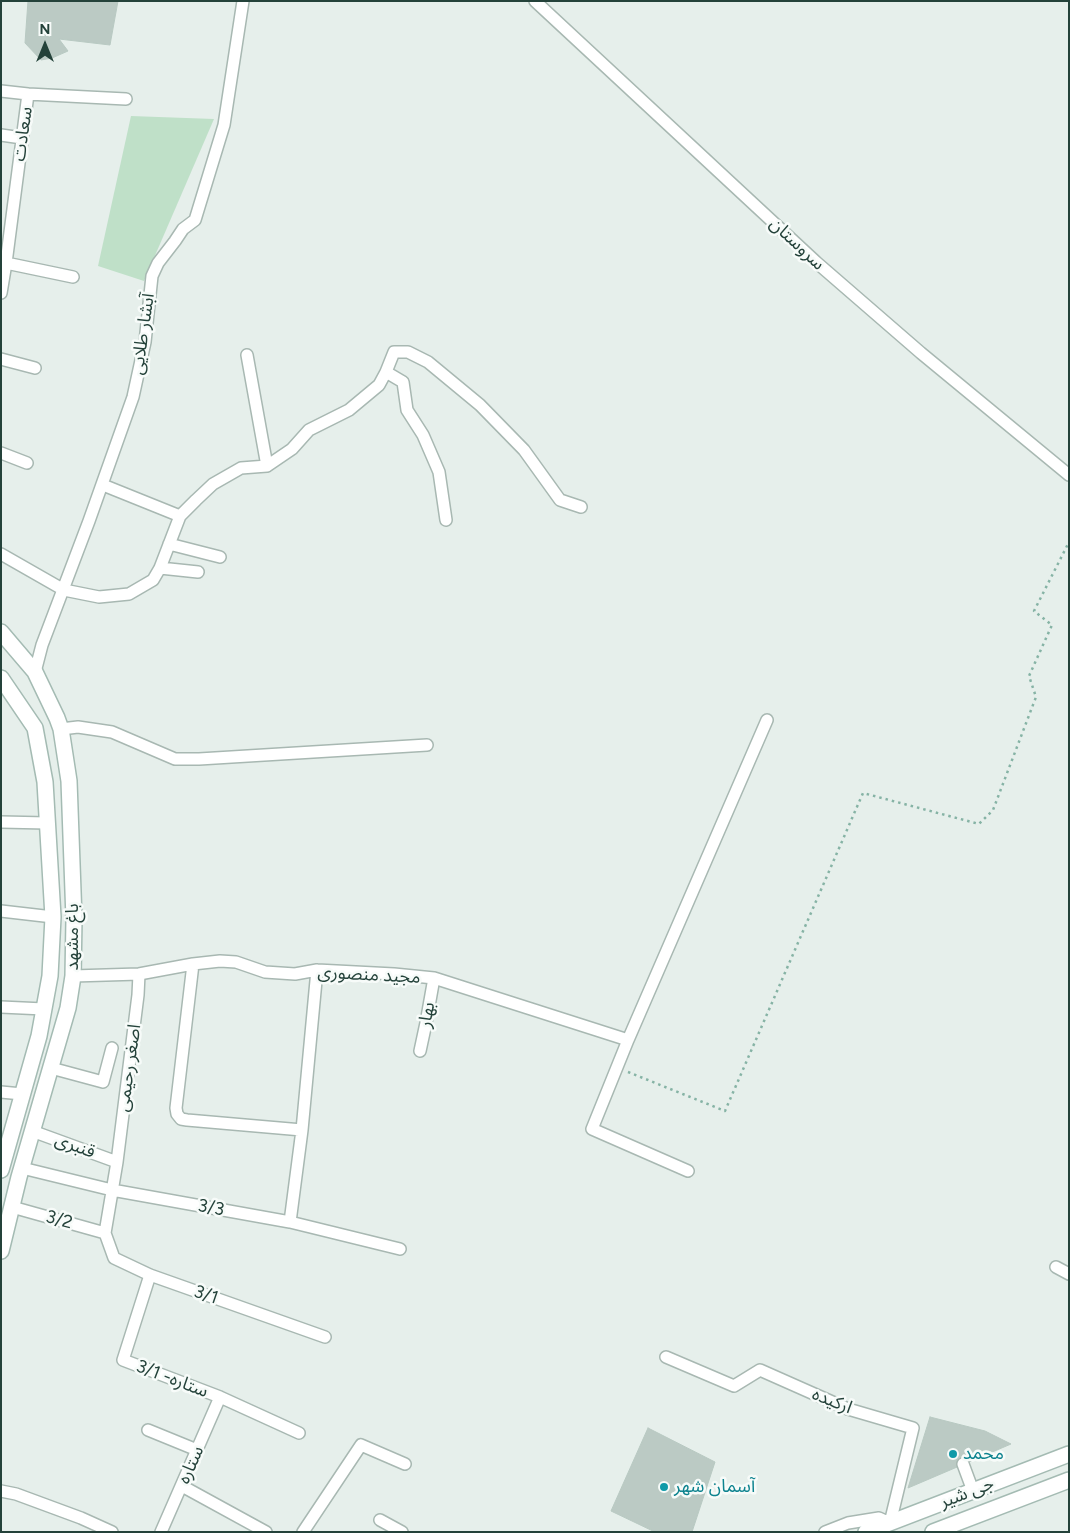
<!DOCTYPE html>
<html>
<head>
<meta charset="utf-8">
<style>
	body { margin:0 }
	#map { position:relative; width:1070px; height:1533px; overflow:hidden; background:#e6efeb; font-family:Figtree,sans-serif }
	canvas { display:block }
	.frame { position:absolute; inset:0; border:2px solid #24423a; pointer-events:none }
	.north { position:absolute; left:20px; top:20px; width:50px; height:50px; -webkit-text-stroke:4px #f7fbf9; paint-order:stroke; rotate:0deg; font-size:14px; font-weight:700; line-height:20px; text-align:center; color:#24423a }
	.north::after { content:''; display:block; margin:auto; width:18px; height:22px; background:#24423a; clip-path:polygon(50% 0,100% 100%,50% 72%,0 100%) }
</style>
</head>
<body>
<div id="map">
<canvas width="1070" height="1533"></canvas>
<div class="frame"></div>
<div class="north">N</div>
</div>
<script>
const ctx = document.querySelector('canvas').getContext('2d');
ctx.lineJoin = 'round';
function paint(path, color) {
  ctx.fillStyle = color;
  ctx.fill(path, 'evenodd');
}
function toPath(rows) {
  const path = new Path2D();
  for (const r of rows) {
    path.moveTo(r[0], r[1]);
    for (let i = 2; i < r.length; i += 2) path.lineTo(r[i], r[i + 1]);
  }
  return path;
}
function stroke(path, color, width, dash) {
  ctx.strokeStyle = color;
  ctx.lineWidth = width;
  ctx.lineCap = dash ? 'butt' : 'round';
  ctx.setLineDash(dash || []);
  ctx.stroke(path);
}
function label(font, color, halo, rows, align = 'center') {
  ctx.font = font + ' Figtree,"Noto Sans Arabic",sans-serif';
  ctx.lineWidth = 5;
  ctx.setLineDash([]);
  ctx.textBaseline = 'middle';
  ctx.strokeStyle = halo;
  ctx.fillStyle = color;
  for (const [text, x, y, turn = 0] of rows) {
    ctx.save();
    ctx.translate(x, y);
    ctx.rotate((+turn || 0) * Math.PI / 180);
    ctx.textAlign = isNaN(turn) ? turn : align;
    if (halo) ctx.strokeText(text, 0, 0);
    ctx.fillText(text, 0, 0);
    ctx.restore();
  }
}
paint(toPath([
	[131,116,214,119,144,281,98,266]
]), '#bfe0c8');
const building = toPath([
	[28,1,118,1,110,45,59,39,68,51,52,58,41,60,25,43,28,1],
	[930,1417,985,1431,1011,1444,908,1488,930,1417],
	[648,1428,715,1462,692,1532,655,1532,611,1511,648,1428]
]);
paint(building, '#bbcac4');
stroke(building, '#b8c9c2', 1);
const street = toPath([
	[535,1,816,262,921,353,1069,475],
	[1,91,28,94,126,99],
	[1,135,22,138],
	[6,263,73,277],
	[1,293,6,263,28,94],
	[247,355,267,466],
	[1,359,35,368],
	[386,372,403,382,407,410,423,435,439,472,446,520],
	[1,453,27,463],
	[103,485,180,516],
	[169,544,220,557],
	[1,554,64,590,99,597,129,594,153,580,160,568,180,516,196,500,213,484,241,468,267,466,292,449,309,430,349,410,379,385,386,372,394,352,408,352,428,362,480,405,524,450,560,500,581,507],
	[160,568,198,572],
	[35,672,42,645,89,521,133,397,145,342,152,276,158,263,175,241,183,229,195,220,224,125,243,1],
	[61,729,78,727,112,732,175,759,199,759,427,745],
	[1,822,47,823],
	[1,911,53,917],
	[193,964,176,1108,177,1114,181,1119,187,1120,302,1130],
	[139,974,138,995,117,1162,105,1233,114,1258,150,1275,325,1337],
	[73,976,139,974,193,964,220,961,236,962,265,972,295,974,317,970,394,974,434,978,628,1040],
	[1,1007,44,1009],
	[420,1051,426,1023,434,978],
	[51,1068,103,1082,112,1048],
	[1,1092,22,1094],
	[32,1131,117,1162],
	[22,1168,112,1190,290,1222,400,1249],
	[688,1171,592,1129,628,1040,767,720],
	[12,1207,105,1233],
	[290,1222,302,1130,317,970],
	[1056,1267,1069,1274],
	[150,1275,123,1360,220,1397,299,1433],
	[666,1357,734,1386,760,1370,848,1409,913,1428,890,1523,879,1518,848,1523,825,1532],
	[148,1430,197,1450],
	[963,1464,973,1491],
	[182,1486,266,1532],
	[1,1491,16,1494,81,1518,112,1532],
	[380,1520,402,1532],
	[161,1532,220,1397],
	[303,1532,361,1445,405,1464]
]);
const secondary = toPath([
	[1,632,35,672,57,718,61,729,69,781,74,919,73,976,68,1008,19,1177,1,1251],
	[1,678,35,728,45,782,53,917,50,976,39,1036,1,1170],
	[866,1532,1069,1454],
	[933,1532,1069,1480]
]);
stroke(street, '#a8b8b2', 14);
stroke(secondary, '#a4bbb3', 18);
stroke(toPath([
	[628,1072,725,1111,863,793,979,824,993,810,1036,697,1029,676,1052,625,1034,611,1069,542]
]), '#86b3a5', 2.5, [2.5, 4]);
stroke(street, '#fff', 11);
stroke(secondary, '#fff', 15);
for (const [x, y, r, color] of [
	[953,1454,5,"#0f9aa8"],
	[664,1487,5,"#0f9aa8"]
]) {
  const dot = new Path2D();
  dot.arc(x, y, r, 0, 2 * Math.PI);
  ctx.fillStyle = color;
  ctx.fill(dot);
  stroke(dot, '#f7fbf9', 2);
}
label('18px', '#24423a', '#f7fbf9', [
	["سعادت",23,134,-82],
	["سروستان",797,244,43],
	["آبشار طلایی",143,334,-82],
	["باغ مشهد",73,937,-90],
	["مجید منصوری",369,975,3],
	["بهار",427,1015,-80],
	["اصغر رحیمی",129,1068,-82],
	["قنبری",75,1146,20],
	["3/3",211,1208,10],
	["3/2",59,1220,15],
	["3/1",206,1295,19],
	["ستاره- 3/1",172,1379,21],
	["ارکیده",832,1401,22],
	["ستاره",191,1465,-66],
	["جی شیر",967,1493,-21]
]);
label('18px', '#0d838f', '#f7fbf9', [
	["محمد",963,1454],
	["آسمان شهر",674,1487]
], 'left');
</script>
</body>
</html>
